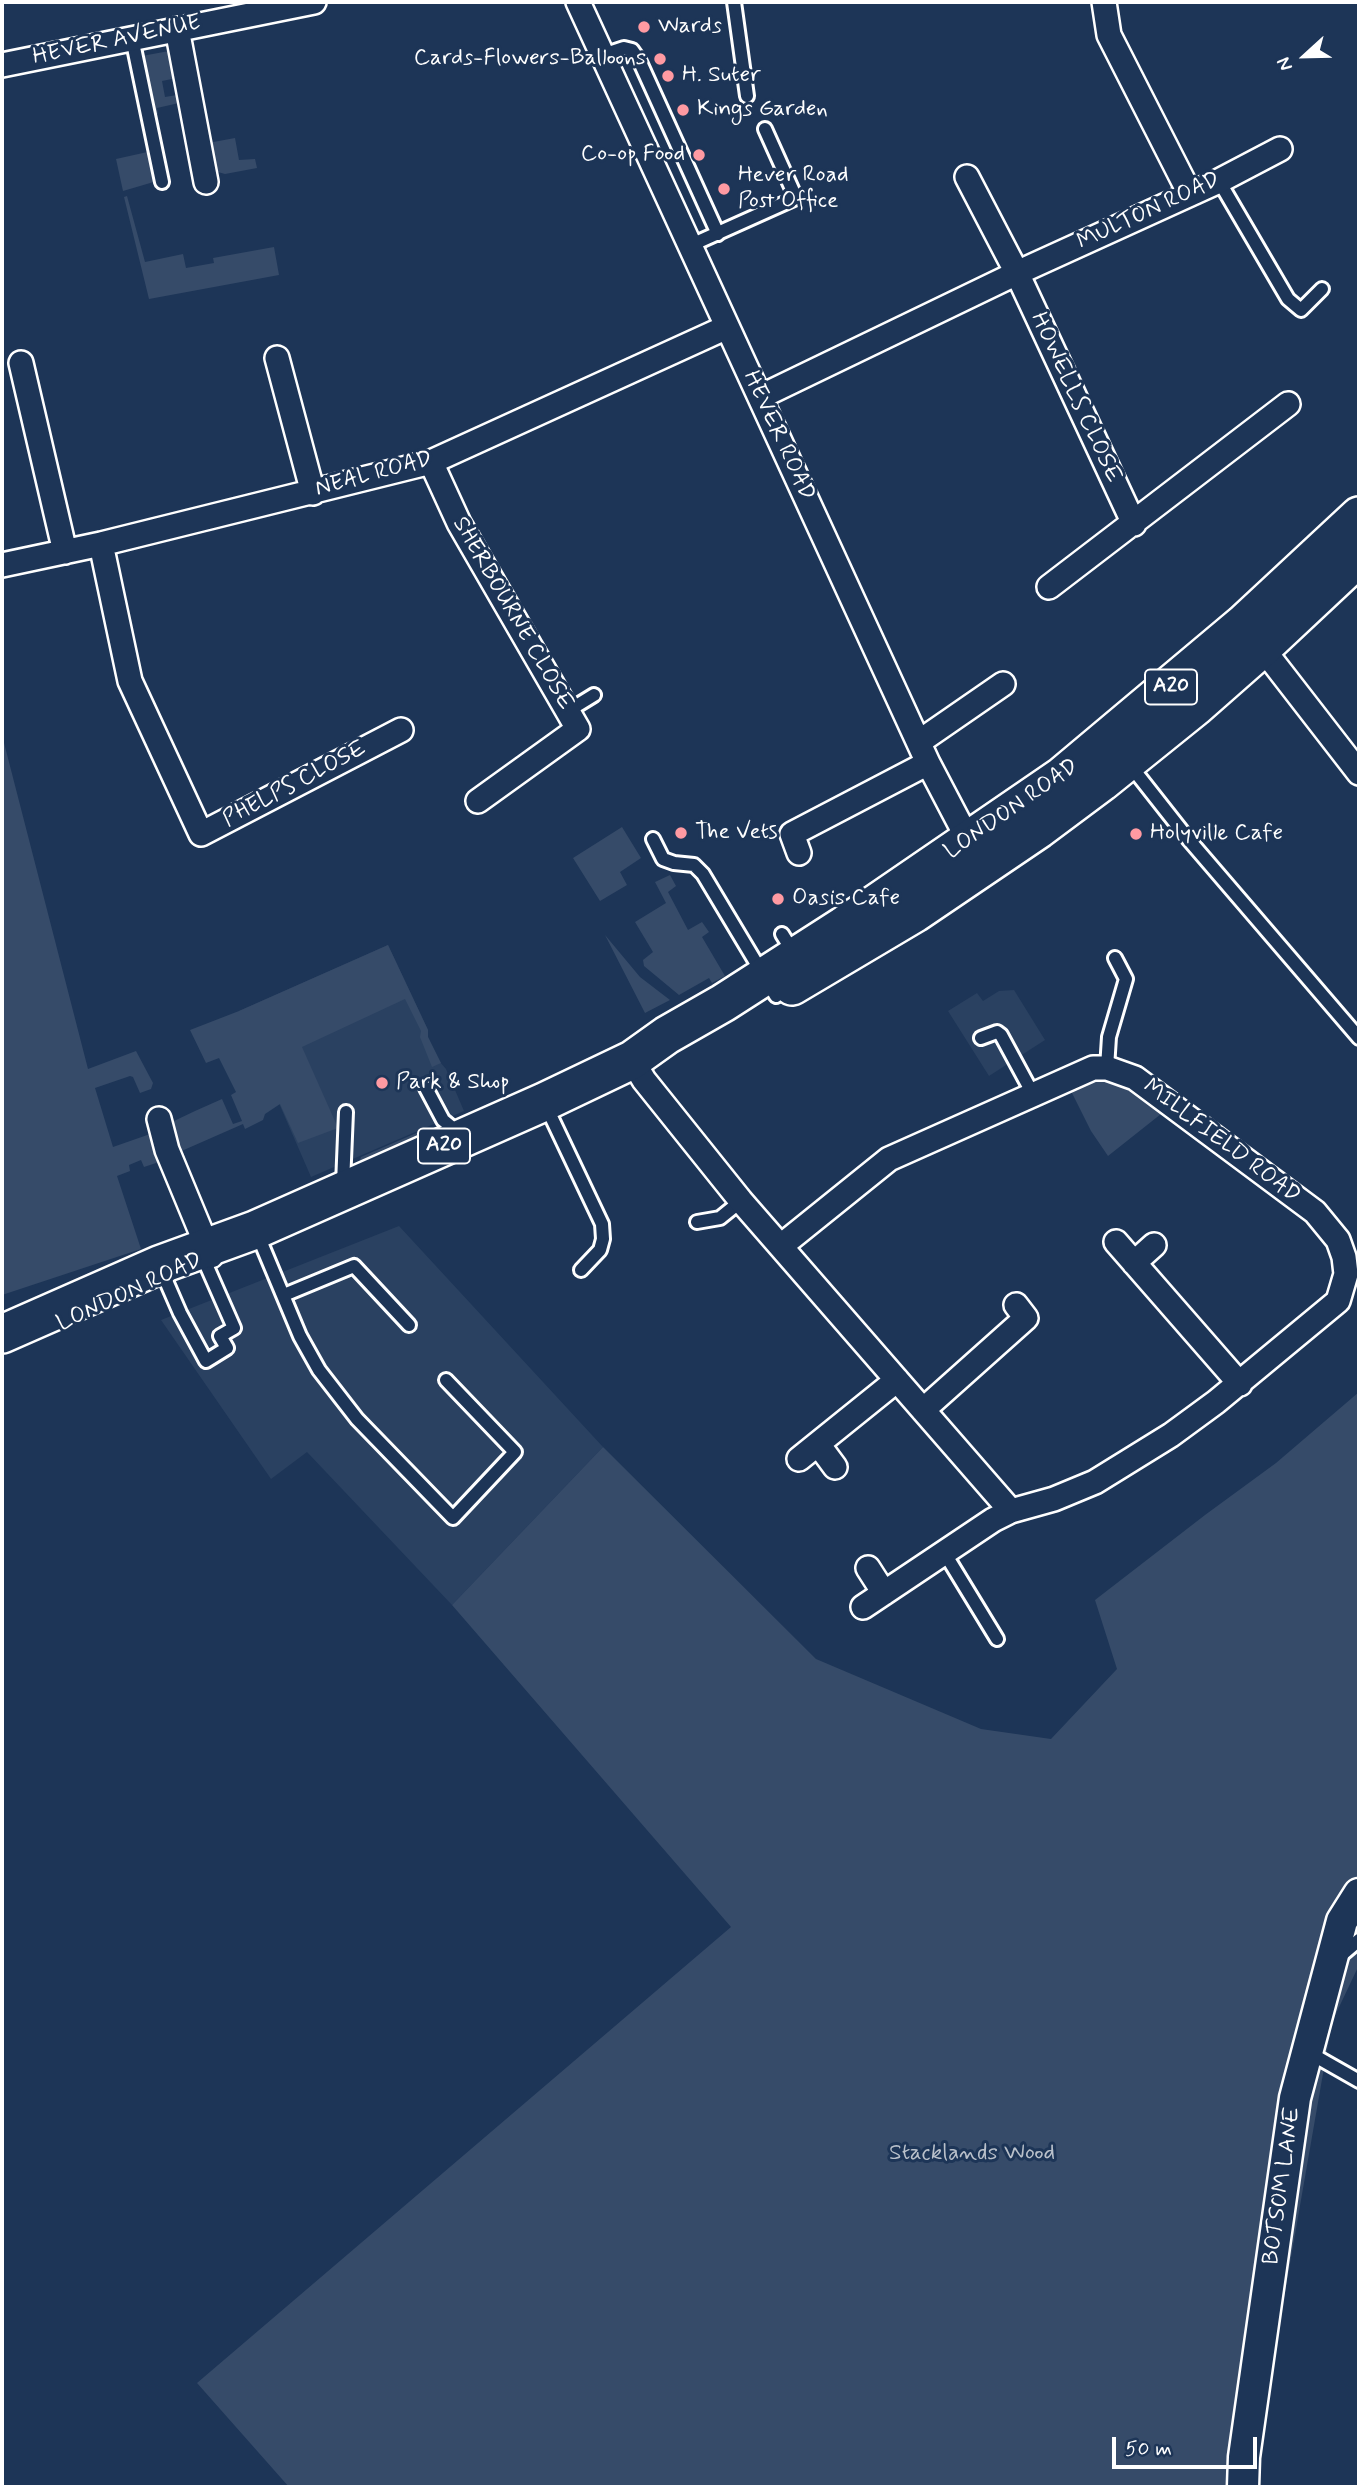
<!DOCTYPE html>
<html>
<head>
<meta charset="utf-8">
<style>
  body { margin:0 }
  #map { position:relative; width:1361px; height:2489px; overflow:hidden; background:#1d3557; font-family:Mynerve,sans-serif }
  canvas { display:block }
  .frame { position:absolute; inset:0; border:4px solid #fff; pointer-events:none }
  .north { position:absolute; left:1270px; top:21px; width:70px; height:70px; -webkit-text-stroke:5px #1d3557; paint-order:stroke; rotate:248deg; font-size:19px; font-weight:700; line-height:28px; text-align:center; color:#fff }
  .north::after { content:''; display:block; margin:auto; width:24px; height:32px; background:#fff; clip-path:polygon(50% 0,100% 100%,50% 72%,0 100%) }
  .scale { position:absolute; left:1112px; top:2437px; width:145px; height:32px; box-sizing:border-box; border:4px solid #fff; border-top:0; padding-left:9px; font-size:21px; line-height:24px; white-space:nowrap; color:#fff; -webkit-text-stroke:5px #1d3557; paint-order:stroke }
</style>
</head>
<body>
<div id="map">
<canvas width="1361" height="2489"></canvas>
<div class="frame"></div>
<div class="north">N</div>
<div class="scale">50 m</div>
</div>
<script>
const ctx = document.querySelector('canvas').getContext('2d');
ctx.lineJoin = 'round';
function paint(path, color) { ctx.fillStyle = color; ctx.fill(path, 'evenodd'); }
const shape = rows => new Path2D(rows.map(r => 'M' + r).join(''));
function strokePath(path, color, width, dash) { ctx.strokeStyle = color; ctx.lineWidth = width; ctx.lineCap = dash ? 'butt' : 'round'; ctx.setLineDash(dash || []); ctx.stroke(path); }
function drawText(font, color, halo, rows, align = 'center') {
  ctx.font = font + ' Mynerve,sans-serif'; ctx.lineWidth = 6; ctx.setLineDash([]); ctx.textBaseline = 'middle'; ctx.strokeStyle = halo; ctx.fillStyle = color; for (const [text, x, y, turn = 0] of rows) {
    ctx.save(); ctx.translate(x, y); ctx.rotate((+turn || 0) * Math.PI / 180); ctx.textAlign = isNaN(turn) ? turn : align; if (halo) ctx.strokeText(text, 0, 0); ctx.fillText(text, 0, 0); ctx.restore();
  }
}
paint(shape([
  [388,945,428,1030,428,1037,440,1062,446,1069,464,1111,311,1177,239,1011],
  [1014,990,1045,1040,989,1076,948,1011,977,993,983,1001,999,991],
  [399,1226,603,1447,452,1605,307,1452,271,1479,161,1320]
]), '#2a4161');
paint(shape([
  [169,51,172,53,177,78,162,81,165,97,177,95,179,103,157,108,158,114,154,115,142,56],
  [235,138,239,160,255,159,257,168,225,174,218,172,214,170,208,143],
  [152,151,157,181,123,191,116,159],
  [127,196,145,262,183,254,186,268,214,263,213,258,274,247,279,275,149,299,124,197],
  [2,735,88,1069,136,1051,153,1083,151,1089,140,1093,133,1077,130,1076,95,1088,113,1147,153,1133,166,1168,162,1170,159,1162,144,1167,141,1160,129,1165,130,1171,117,1176,141,1249,2,1295],
  [622,827,641,858,620,872,627,885,600,901,573,858],
  [670,875,676,886,668,892,688,930,702,922,709,932,702,937,725,976,712,983,709,978,679,995,644,966,643,960,653,952,635,922,666,903,655,882],
  [605,935,640,977,670,1000,645,1013],
  [388,945,428,1030,428,1037,441,1063,432,1067,420,1037,421,1031,405,999,302,1047,338,1128,298,1143,280,1104,265,1114,263,1120,245,1129,243,1124,177,1153,172,1125,174,1121,195,1111,222,1099,233,1124,242,1121,231,1095,236,1092,219,1058,206,1063,190,1030,239,1011],
  [1096,1082,1111,1082,1122,1086,1161,1114,1108,1156,1091,1131,1072,1093,1075,1088],
  [428,1128,436,1130,359,1163,361,1157],
  [1359,1392,1359,1965,1332,2022,1251,2487,289,2487,197,2383,731,1927,452,1605,603,1447,816,1659,981,1729,1051,1739,1117,1669,1095,1600,1205,1515,1276,1463]
]), '#364b69');
const service = shape([
  [734,2,747,96],
  [132,38,162,182],
  [603,55,624,48,632,50,639,60,718,234],
  [1219,181,1288,299,1301,310,1322,289],
  [689,246,796,198,765,129],
  [568,711,594,695],
  [1130,765,1189,840,1359,1038],
  [653,839,663,859,674,863,694,865,703,874,776,996],
  [782,934,795,955],
  [981,1038,997,1032,1001,1035,1034,1096],
  [1107,1068,1109,1037,1126,979,1115,958],
  [426,1088,443,1120,461,1135],
  [546,1106,602,1224,603,1239,600,1250,581,1270],
  [343,1184,346,1112],
  [697,1222,720,1218,741,1201],
  [257,1233,300,1336,319,1370,357,1419,453,1518,515,1452,446,1380],
  [160,1267,180,1313,206,1361,227,1348,220,1336,234,1328,201,1253],
  [284,1295,354,1266,409,1325],
  [944,1552,997,1639],
  [1338,1958,1359,1940],
  [1308,2052,1359,2081]
]);
const minor = shape([
  [578,2,928,763,973,849],
  [1104,2,1109,35,1190,194],
  [177,29,206,182],
  [2,65,314,2],
  [967,177,1017,273,1134,524],
  [277,358,313,493],
  [21,363,65,552],
  [760,397,1017,273,1219,181,1280,149],
  [431,462,459,523,578,729,478,801],
  [101,544,130,681,201,834,401,730],
  [2,565,101,544,431,462,727,327],
  [1049,587,1288,404],
  [1256,640,1359,773],
  [919,742,1003,684],
  [799,853,792,834,928,763],
  [632,1060,644,1080,741,1201,1011,1511],
  [159,1119,167,1150,211,1256],
  [1116,1242,1240,1384],
  [781,1246,889,1159,1093,1068,1107,1068,1135,1078,1315,1212,1338,1240,1344,1257,1346,1274,1338,1301,1216,1402,1171,1435,1095,1482,1054,1499,1011,1511,993,1520,863,1607],
  [1134,1263,1154,1245],
  [923,1410,1026,1318,1016,1305],
  [818,1444,835,1467],
  [799,1459,897,1380],
  [868,1568,884,1593]
]);
const tertiary = shape([
  [1243,2487,1244,2457,1295,2098,1342,1921,1359,1894]
]);
const primary = shape([
  [792,986,915,913,1039,829,1102,782,1195,707,1262,648,1359,557],
  [2,1334,159,1265,255,1230,544,1102,632,1060,667,1035,723,1003,843,926,1062,776,1243,624,1359,516]
]);
strokePath(service, '#fff', 18);
strokePath(minor, '#fff', 28);
strokePath(tertiary, '#fff', 35);
strokePath(primary, '#fff', 42);
strokePath(service, '#1d3557', 12);
strokePath(minor, '#1d3557', 23);
strokePath(tertiary, '#1d3557', 30);
strokePath(primary, '#1d3557', 37);
for (const [x, y, r, color] of [
  [644,27,7,"#ff9aa2"],
  [660,59,7,"#ff9aa2"],
  [668,76,7,"#ff9aa2"],
  [683,110,7,"#ff9aa2"],
  [699,155,7,"#ff9aa2"],
  [724,189,7,"#ff9aa2"],
  [681,833,7,"#ff9aa2"],
  [1136,834,7,"#ff9aa2"],
  [778,899,7,"#ff9aa2"],
  [382,1083,7,"#ff9aa2"]
]) { const dot = new Path2D(); dot.arc(x, y, r, 0, 2 * Math.PI); ctx.fillStyle = color; ctx.fill(dot); strokePath(dot, '#1d3557', 2.5); }
for (const [x, y, w] of [
  [1171,687,52],
  [444,1146,52]
]) { const box = new Path2D(); box.roundRect(x - w / 2, y - 17.5, w, 35, 5); ctx.fillStyle = '#1d3557'; ctx.fill(box); strokePath(box, '#fff', 2); }
drawText('bold 21px', '#fff', null, [
  ["A20",1171,687],
  ["A20",444,1146]
]);
drawText('23px', '#fff', '#1d3557', [
  ["Wards",658,27],
  ["Cards-Flowers-Balloons",646,59,"right"],
  ["H. Suter",682,76],
  ["Kings Garden",697,110],
  ["Co-op Food",685,155,"right"],
  ["Hever Road",738,176],
  ["Post Office",738,202],
  ["The Vets",695,833],
  ["Holyville Cafe",1150,834],
  ["Oasis Cafe",792,899],
  ["Park & Shop",396,1083]
], 'left');
drawText('23px', '#fff', '#1d3557', [
  ["HEVER AVENUE",117,41,-12],
  ["MULTON ROAD",1149,212,-25],
  ["HOWELLS CLOSE",1075,398,65],
  ["HEVER ROAD",778,436,65],
  ["NEAL ROAD",374,475,-15],
  ["SHERBOURNE CLOSE",512,614,60],
  ["PHELPS CLOSE",295,785,-28],
  ["LONDON ROAD",1012,810,-35],
  ["MILLFIELD ROAD",1221,1142,37],
  ["LONDON ROAD",130,1293,-25],
  ["BOTSOM LANE",1283,2186,-82]
]);
drawText('23px', '#b9c0ca', '#1d3557', [
  ["Stacklands Wood",972,2154]
]);
</script>
</body>
</html>
